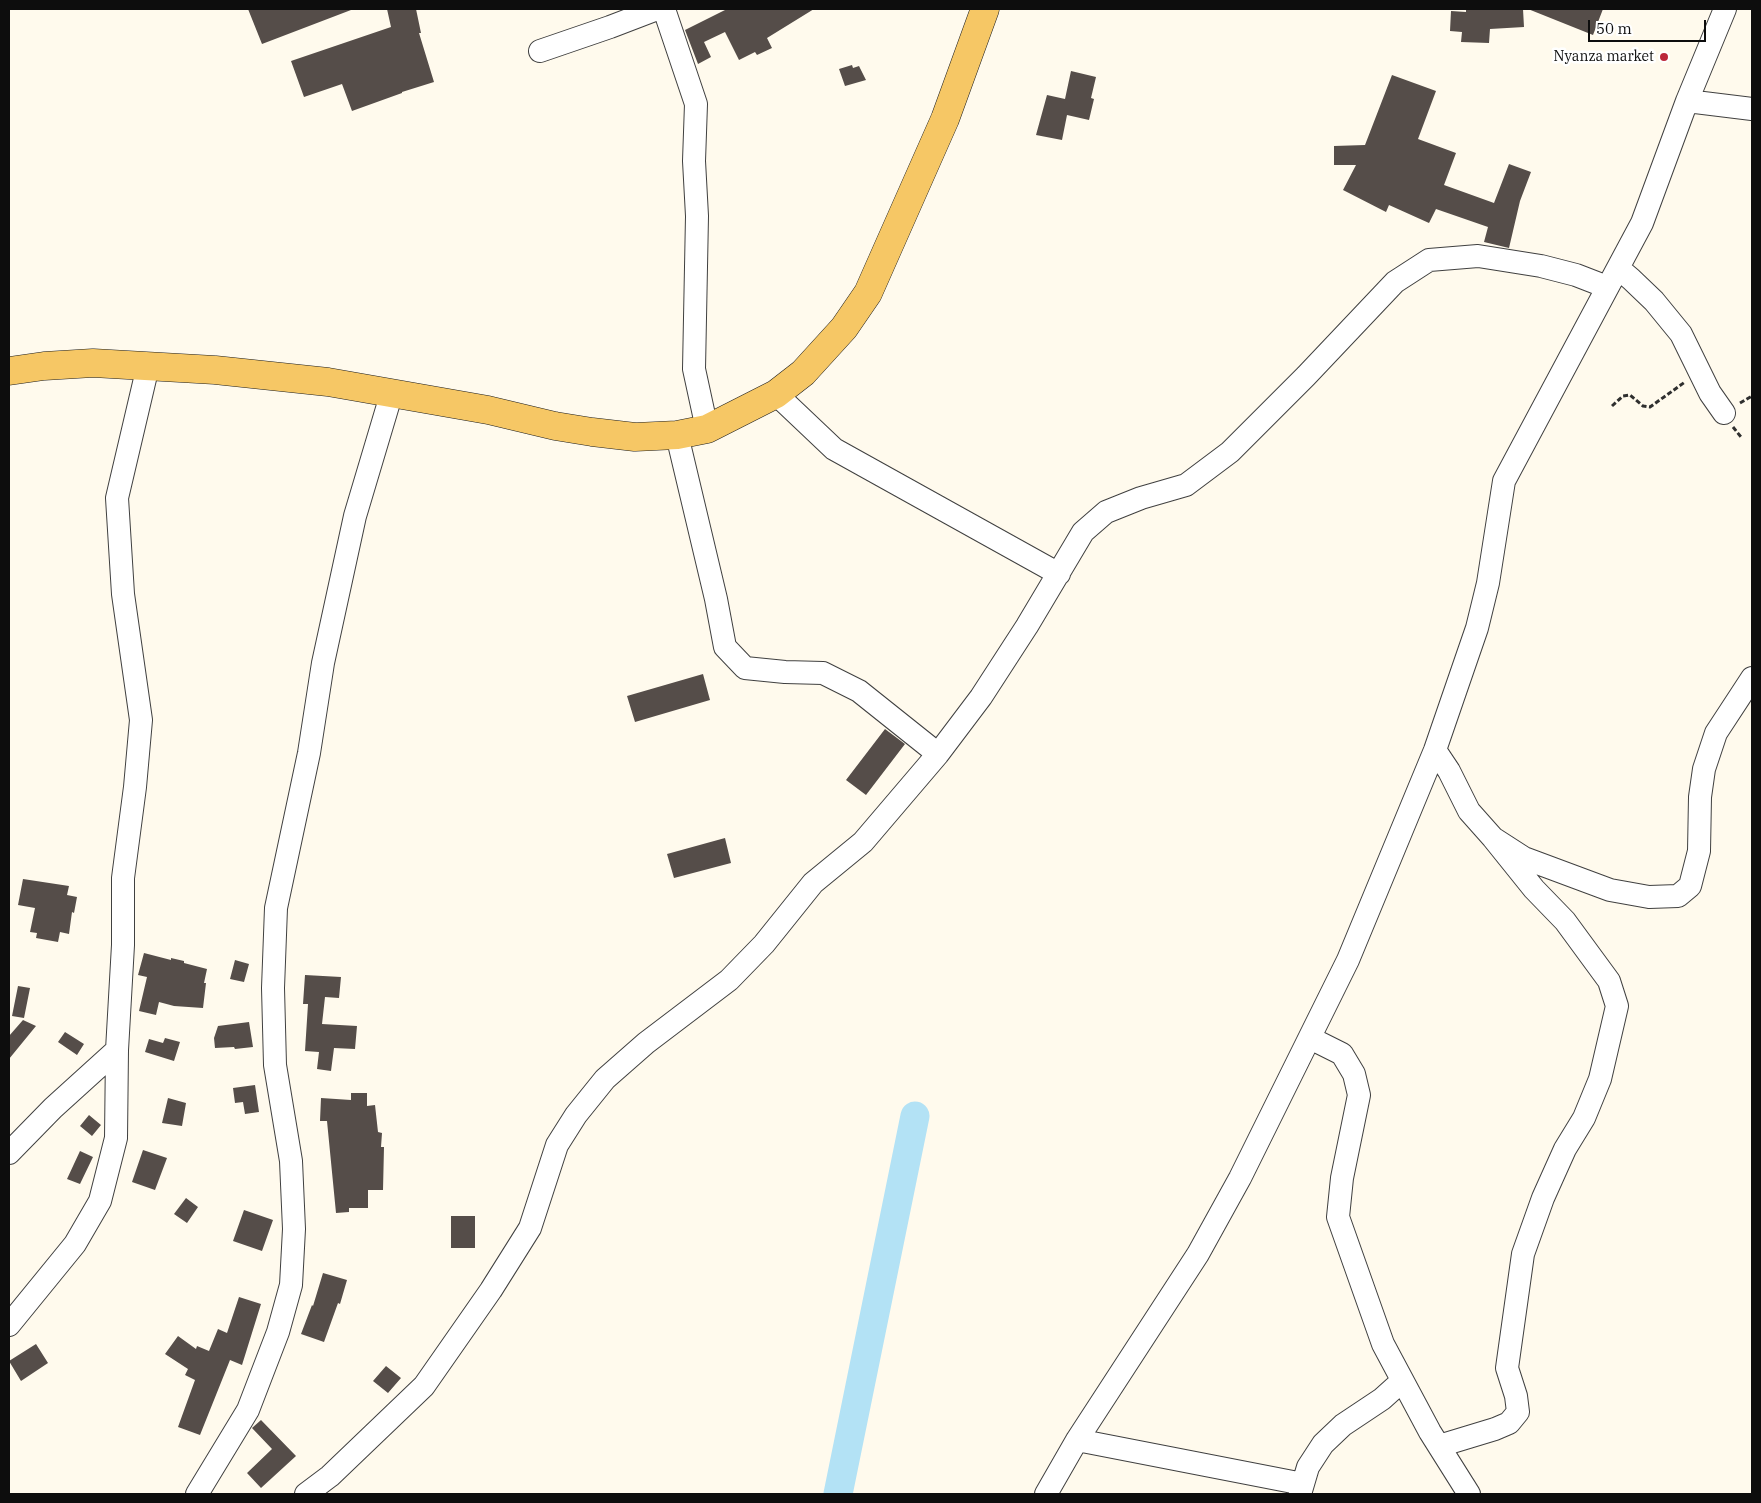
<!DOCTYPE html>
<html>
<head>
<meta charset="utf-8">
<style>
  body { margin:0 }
  #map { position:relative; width:1761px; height:1503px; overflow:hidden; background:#fffaed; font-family:"IBM Plex Serif",serif }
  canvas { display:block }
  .frame { position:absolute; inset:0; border:10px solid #0d0d0d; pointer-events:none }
  .scale { position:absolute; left:1588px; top:20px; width:118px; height:22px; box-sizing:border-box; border:2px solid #0d0d0d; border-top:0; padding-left:6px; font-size:15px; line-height:18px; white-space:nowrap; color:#0d0d0d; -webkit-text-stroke:4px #fff; paint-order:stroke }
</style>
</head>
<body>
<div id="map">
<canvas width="1761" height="1503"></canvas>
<div class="frame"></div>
<div class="scale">50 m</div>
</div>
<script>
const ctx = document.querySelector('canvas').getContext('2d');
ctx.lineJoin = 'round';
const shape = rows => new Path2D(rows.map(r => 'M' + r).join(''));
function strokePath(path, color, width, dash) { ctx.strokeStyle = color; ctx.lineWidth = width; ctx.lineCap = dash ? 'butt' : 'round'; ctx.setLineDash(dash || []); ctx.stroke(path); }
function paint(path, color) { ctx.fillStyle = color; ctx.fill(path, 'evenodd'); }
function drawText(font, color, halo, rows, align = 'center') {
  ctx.font = font + ' "IBM Plex Serif",serif'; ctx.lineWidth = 5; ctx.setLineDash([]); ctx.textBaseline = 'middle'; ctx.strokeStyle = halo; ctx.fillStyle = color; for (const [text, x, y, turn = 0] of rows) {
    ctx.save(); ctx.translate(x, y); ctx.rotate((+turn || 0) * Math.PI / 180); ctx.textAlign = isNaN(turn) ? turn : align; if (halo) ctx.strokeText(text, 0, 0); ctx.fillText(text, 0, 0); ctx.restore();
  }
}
strokePath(shape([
  [838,1494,915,1116]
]), '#b3e2f5', 29);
paint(shape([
  [248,9,351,9,351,10,262,44],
  [387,9,416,9,421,33,419,33,434,82,402,92,402,93,352,111,342,84,304,97,291,61,391,27],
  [727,9,814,9,767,38,772,48,757,55,755,52,739,60,725,32,704,42,711,57,698,64,685,30],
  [1466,9,1523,9,1524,27,1490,29,1489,43,1461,42,1462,32,1450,31,1451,11,1466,12],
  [1528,9,1603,9,1593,35],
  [852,65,853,68,859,66,866,80,845,86,839,69],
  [1071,71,1096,77,1091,98,1094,99,1089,120,1067,115,1062,140,1036,135,1047,95,1065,99],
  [1392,75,1436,91,1418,139,1456,153,1444,185,1494,203,1509,164,1531,172,1520,201,1509,248,1484,242,1488,227,1436,209,1429,223,1389,205,1386,212,1343,190,1356,165,1334,165,1334,146,1365,145],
  [703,674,710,700,635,722,627,696],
  [885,729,905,744,866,795,846,780],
  [725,838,731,863,674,878,667,854],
  [23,879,69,886,67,895,77,897,74,913,72,912,69,934,60,932,58,942,36,938,37,933,30,932,35,908,18,905],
  [144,953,171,960,171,958,184,961,184,963,207,969,204,983,206,983,203,1008,174,1006,159,1002,156,1015,139,1011,147,977,138,975],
  [235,960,249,964,244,982,230,979],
  [305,975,341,977,339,998,325,997,322,1024,357,1026,355,1049,334,1048,331,1071,317,1069,319,1052,305,1051,308,1004,303,1004],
  [18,986,30,988,24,1018,12,1016],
  [23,1020,36,1026,9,1059,9,1036],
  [249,1022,253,1047,235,1049,234,1047,215,1048,214,1038,218,1026],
  [65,1032,84,1044,77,1055,58,1042],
  [165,1038,180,1042,174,1061,145,1052,149,1039,163,1043],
  [255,1085,259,1112,245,1114,243,1102,235,1103,233,1088],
  [351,1093,367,1093,367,1106,375,1105,378,1132,382,1133,381,1147,384,1147,383,1190,368,1190,368,1208,349,1208,349,1212,336,1213,327,1121,320,1121,321,1098,351,1100],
  [168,1098,186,1103,182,1126,162,1123],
  [89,1115,101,1125,92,1136,80,1126],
  [143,1150,167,1158,155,1190,132,1182],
  [80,1151,93,1157,80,1184,67,1179],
  [186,1198,198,1207,187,1223,174,1214],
  [244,1210,273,1220,262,1251,233,1241],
  [451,1216,475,1216,475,1248,451,1248],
  [323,1273,347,1280,340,1304,338,1303,324,1342,301,1334,312,1305,313,1306],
  [239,1297,261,1304,242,1365,230,1360,200,1435,178,1427,195,1380,185,1375,188,1369,165,1354,178,1336,196,1349,197,1346,209,1351,218,1329,227,1333],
  [36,1344,48,1363,21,1381,9,1361],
  [386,1366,401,1378,388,1393,373,1381],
  [261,1420,296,1456,261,1488,247,1473,272,1449,252,1428]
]), '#554d49');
const minor = shape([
  [664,9,696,104,694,161,697,216,694,369,707,429],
  [540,51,610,27,657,9],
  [1687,101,1752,109],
  [1618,268,1631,279,1654,301,1681,334,1710,393,1724,413],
  [776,394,834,449,1059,574],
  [677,435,716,599,725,647,745,668,785,672,823,673,859,691,938,754],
  [1435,750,1449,771,1469,811,1493,838,1524,858,1610,890,1649,897,1678,896,1690,886,1699,851,1700,797,1704,769,1716,733,1752,678],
  [1310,1038,1342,1054,1354,1074,1359,1095,1342,1178,1338,1217,1383,1344,1430,1432,1469,1494],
  [9,1153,53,1108,117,1050],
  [9,1325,75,1244,100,1201,116,1138,117,1050,123,945,123,878,135,787,141,720,123,594,117,498,148,366],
  [1077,1440,1303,1484],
  [1439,1446,1495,1429,1509,1423,1518,1412,1516,1396,1507,1368,1523,1254,1543,1198,1565,1149,1584,1118,1600,1079,1617,1006,1609,981,1565,921,1534,889,1493,838],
  [197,1494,248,1410,278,1332,291,1285,294,1229,291,1161,275,1065,273,988,276,908,309,753,323,663,355,516,392,392],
  [306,1494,330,1476,424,1386,491,1290,530,1228,557,1145,576,1115,605,1079,646,1043,729,980,764,944,813,883,863,842,938,754,981,697,1027,626,1083,532,1106,512,1141,498,1186,485,1230,452,1306,376,1395,282,1429,260,1478,256,1541,266,1576,275,1607,287],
  [1046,1494,1077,1440,1198,1254,1240,1178,1348,960,1435,750,1477,628,1488,583,1504,481,1642,223,1687,101,1725,9],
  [1300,1494,1308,1467,1323,1444,1343,1425,1382,1399,1402,1381]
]);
const major = shape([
  [9,371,44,366,93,363,215,370,328,382,488,410,555,426,592,432,635,437,677,435,707,429,776,394,803,373,844,328,868,293,945,119,985,9]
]);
strokePath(minor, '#404040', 24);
strokePath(major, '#1e1e1e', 29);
strokePath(shape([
  [1740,403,1752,396],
  [1612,406,1623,396,1630,395,1643,406,1650,407,1685,382],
  [1733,427,1741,437]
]), '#2f2f2f', 3, [5, 2.5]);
strokePath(minor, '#fff', 22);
strokePath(major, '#f6c765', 28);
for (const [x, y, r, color] of [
  [1664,57,5,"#bb273a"]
]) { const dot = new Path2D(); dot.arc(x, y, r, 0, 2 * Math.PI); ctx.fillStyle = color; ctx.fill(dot); strokePath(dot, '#fff', 2); }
drawText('14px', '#0d0d0d', '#fff', [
  ["Nyanza market",1654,57]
], 'right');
</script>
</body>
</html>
